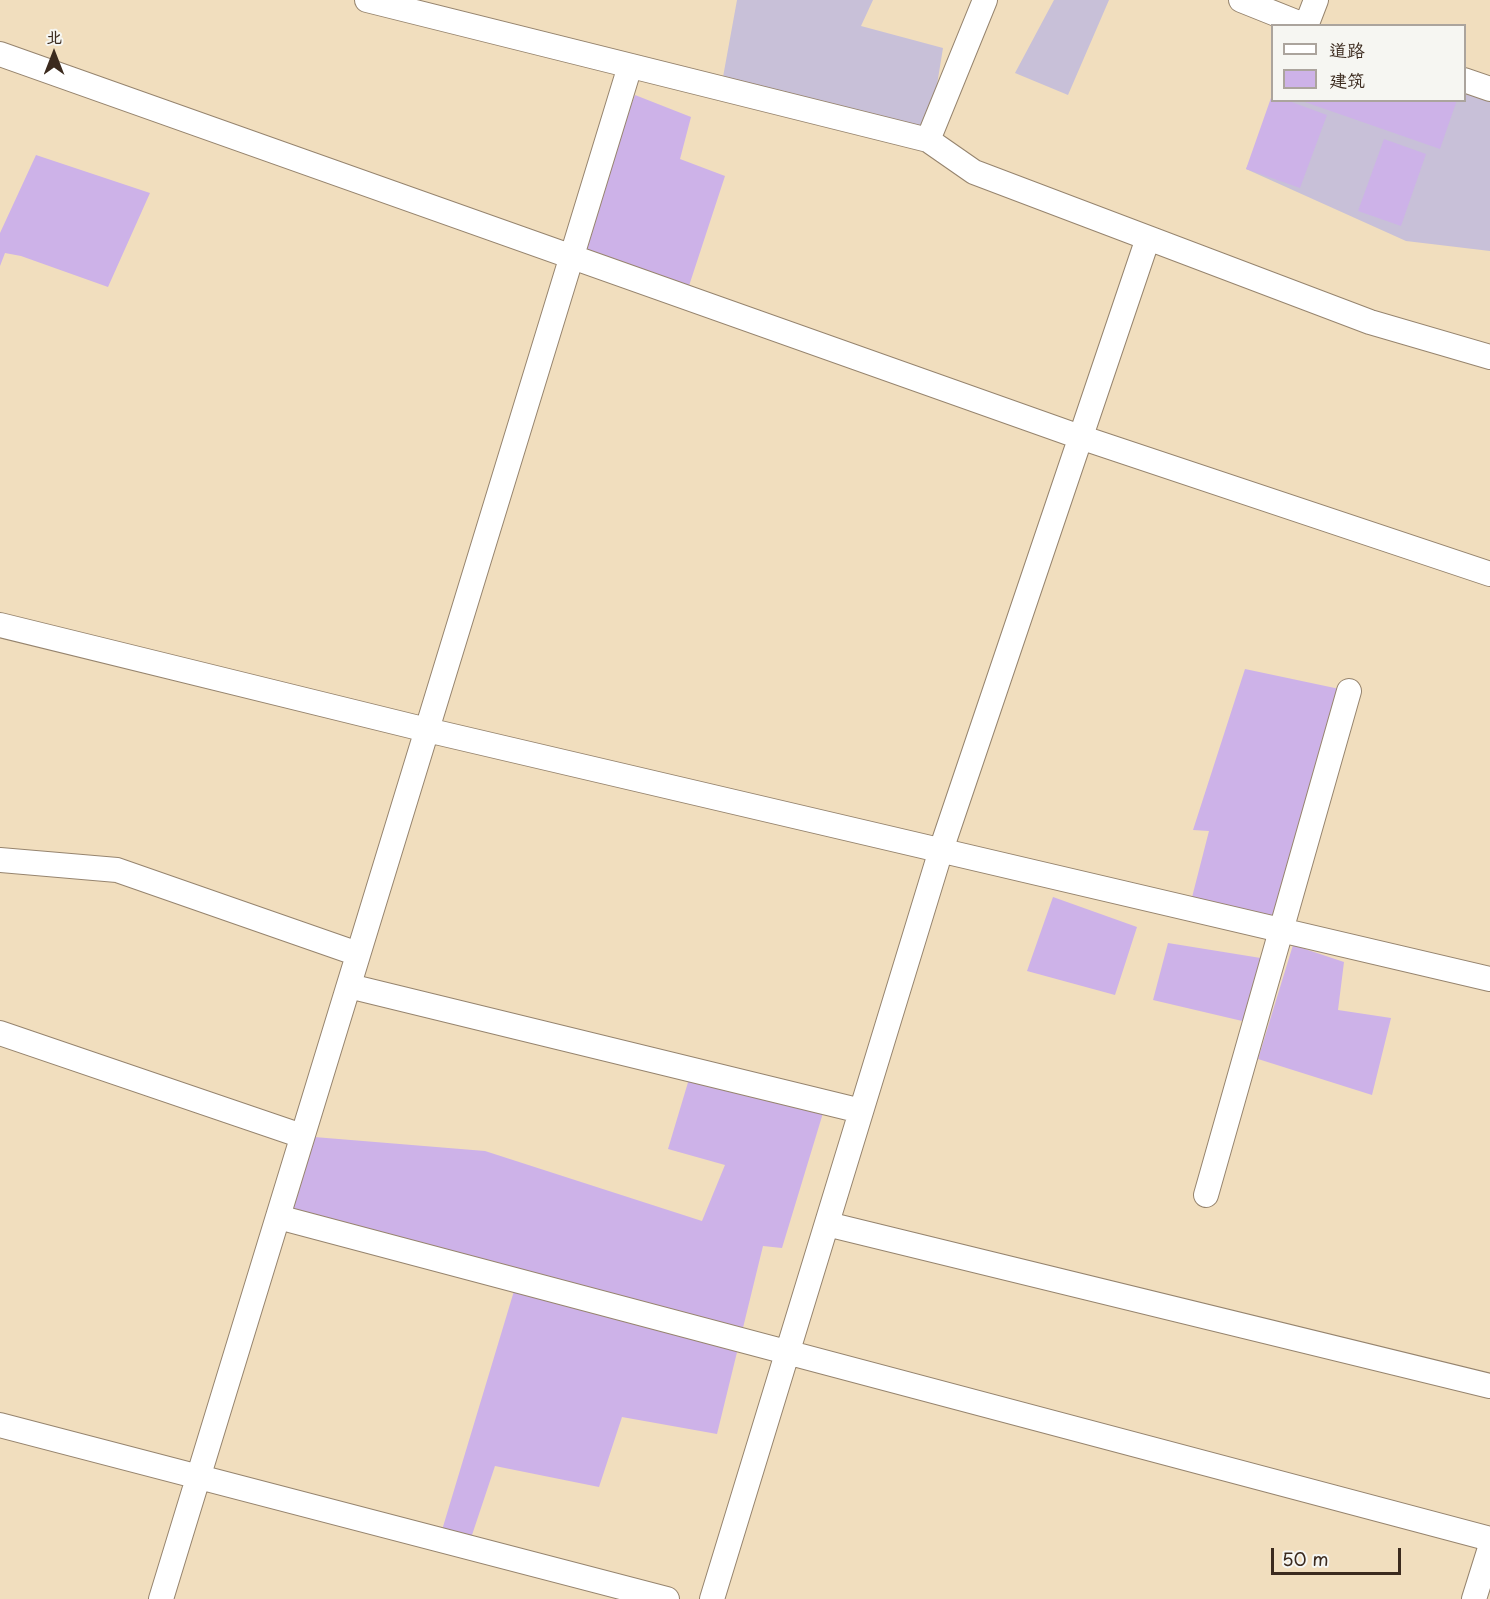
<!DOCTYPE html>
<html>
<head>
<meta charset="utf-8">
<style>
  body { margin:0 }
  #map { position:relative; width:1490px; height:1599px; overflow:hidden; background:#f1debe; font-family:"Playpen Sans","LXGW WenKai TC",sans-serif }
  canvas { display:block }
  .legend { position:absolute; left:1271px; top:24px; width:195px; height:78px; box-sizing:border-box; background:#f6f6f2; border:2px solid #aba49d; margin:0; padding:8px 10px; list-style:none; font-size:18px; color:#3b2a1e }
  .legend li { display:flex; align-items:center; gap:12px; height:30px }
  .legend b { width:30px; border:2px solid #aba49d }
  .north { position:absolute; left:24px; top:24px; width:60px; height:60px; -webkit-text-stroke:4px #f6f6f2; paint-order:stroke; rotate:0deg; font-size:16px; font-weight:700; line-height:24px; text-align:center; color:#3b2a1e }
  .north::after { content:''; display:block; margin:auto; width:21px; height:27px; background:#3b2a1e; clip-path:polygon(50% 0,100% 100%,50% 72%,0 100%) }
  .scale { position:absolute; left:1271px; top:1548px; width:130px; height:27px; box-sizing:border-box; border:3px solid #3b2a1e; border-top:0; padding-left:8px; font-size:18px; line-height:21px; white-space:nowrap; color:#3b2a1e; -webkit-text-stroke:4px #f6f6f2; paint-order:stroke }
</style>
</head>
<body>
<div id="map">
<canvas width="1490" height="1599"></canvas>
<ul class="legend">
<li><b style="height:8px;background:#fff"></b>道路</li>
<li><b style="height:16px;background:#cdb2e8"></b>建筑</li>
</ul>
<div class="north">北</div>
<div class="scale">50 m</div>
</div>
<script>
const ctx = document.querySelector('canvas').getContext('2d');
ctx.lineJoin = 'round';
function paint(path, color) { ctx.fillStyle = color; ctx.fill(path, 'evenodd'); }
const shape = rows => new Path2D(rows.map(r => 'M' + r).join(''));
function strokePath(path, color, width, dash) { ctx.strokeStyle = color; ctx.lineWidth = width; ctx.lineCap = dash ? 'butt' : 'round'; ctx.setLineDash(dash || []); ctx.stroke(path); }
paint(shape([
  [737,0,873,0,861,26,943,48,928,140,721,88],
  [1054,0,1109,0,1068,95,1015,73],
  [1465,86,1490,94,1490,251,1406,241,1246,169,1278,101,1464,100]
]), '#c8c0d8');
paint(shape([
  [635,95,691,117,680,159,725,176,686,295,571,257],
  [1272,95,1272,100,1286,100,1327,115,1300,188,1246,169],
  [1299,100,1457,100,1440,149],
  [1384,139,1426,154,1401,226,1358,211],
  [36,155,150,193,108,287,21,256,5,253,0,266,0,233],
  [1245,669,1349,691,1281,930,1189,909,1209,831,1193,830],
  [1053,897,1137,927,1115,995,1027,971],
  [1168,943,1273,960,1255,1024,1153,1000],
  [1293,945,1344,962,1338,1010,1391,1018,1372,1095,1258,1059],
  [692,1069,823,1113,782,1248,763,1246,717,1434,622,1417,599,1487,495,1466,468,1547,439,1540,517,1281,278,1217,302,1136,485,1151,702,1221,725,1165,668,1149]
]), '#cdb2e8');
const minor = shape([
  [367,0,928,140,974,172,1370,322,1490,357],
  [1241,0,1306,26,1316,0],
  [0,54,1080,437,1490,574],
  [1464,80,1490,89],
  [928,140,985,0],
  [0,625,427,730,1490,979],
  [0,860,117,870,358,954],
  [349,986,861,1111],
  [0,1033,302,1136],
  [1206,1195,1349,691],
  [278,1217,1490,1539],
  [827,1224,1490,1386],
  [0,1425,667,1599],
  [161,1599,630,66],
  [712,1599,941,850,1148,238],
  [1474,1599,1490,1548]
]);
strokePath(minor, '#96846e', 26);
strokePath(minor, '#fff', 24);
</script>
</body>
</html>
